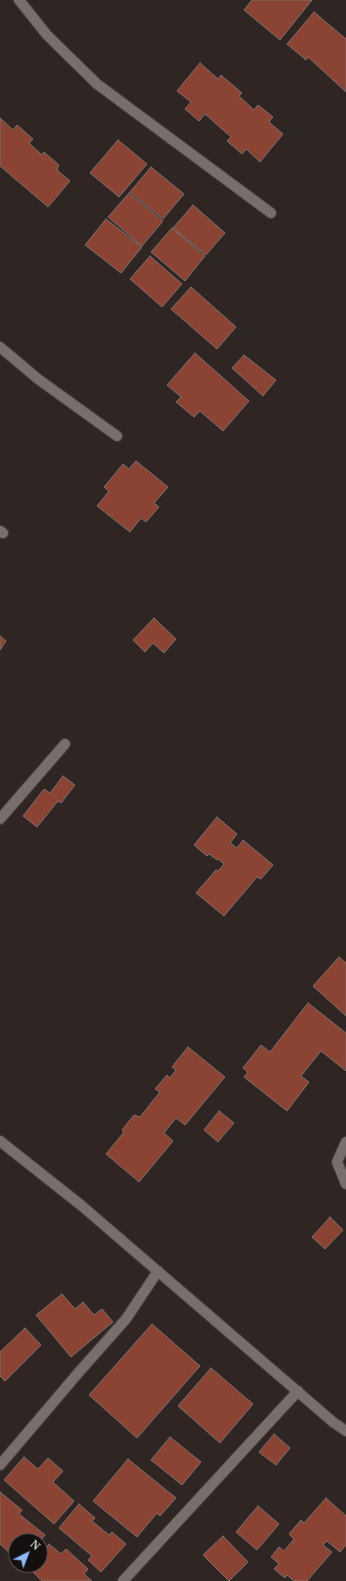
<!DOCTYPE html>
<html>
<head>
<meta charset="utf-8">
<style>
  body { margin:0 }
  #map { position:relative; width:346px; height:1581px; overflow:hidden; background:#2f2624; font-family:"Noto Serif",serif }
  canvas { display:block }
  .north { position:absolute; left:8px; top:1533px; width:40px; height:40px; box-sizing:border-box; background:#14100f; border:1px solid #625d5c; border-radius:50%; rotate:42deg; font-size:11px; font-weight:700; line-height:16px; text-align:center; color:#d7d1cf }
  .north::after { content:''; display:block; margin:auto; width:14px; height:18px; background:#8eb9fc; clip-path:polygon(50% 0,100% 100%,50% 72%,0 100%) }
</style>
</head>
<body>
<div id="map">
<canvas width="346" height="1581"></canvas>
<div class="north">N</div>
</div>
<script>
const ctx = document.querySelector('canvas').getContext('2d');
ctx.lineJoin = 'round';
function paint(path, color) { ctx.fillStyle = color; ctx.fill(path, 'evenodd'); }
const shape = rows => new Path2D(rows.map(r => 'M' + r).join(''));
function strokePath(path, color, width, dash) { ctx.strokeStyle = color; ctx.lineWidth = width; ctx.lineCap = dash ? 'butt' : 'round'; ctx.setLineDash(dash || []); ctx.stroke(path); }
const building = shape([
  [252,0,312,0,280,40,244,10,252,0],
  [314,12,346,39,346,92,308,57,306,60,287,44,314,12],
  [200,63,218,79,221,75,242,93,239,96,254,110,258,105,273,117,269,122,283,134,260,162,246,149,242,154,227,141,231,137,205,114,199,121,185,109,191,102,177,91,200,63],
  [0,118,13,130,17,125,33,139,29,143,42,155,44,152,59,165,57,170,70,181,48,207,0,166,0,118],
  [118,140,147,164,119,197,90,173,118,140],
  [151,167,184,194,163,219,130,192,151,167],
  [129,193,163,221,142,246,108,217,129,193],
  [193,205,225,233,206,255,173,228,193,205],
  [106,219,142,247,121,273,85,245,106,219],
  [172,228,205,256,185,281,151,252,172,228],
  [150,256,182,284,162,307,130,279,150,256],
  [191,287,236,327,217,349,171,309,191,287],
  [195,353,249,401,223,431,200,411,194,417,176,402,181,397,167,385,195,353],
  [244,355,276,380,263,396,232,368,244,355],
  [136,461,168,487,154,503,159,507,146,522,141,518,130,532,97,506,109,491,104,487,123,464,129,469,136,461],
  [154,618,176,639,164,653,153,643,145,652,133,640,154,618],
  [0,636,6,641,0,650,0,636],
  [63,776,75,785,61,803,58,801,37,827,23,816,44,789,50,793,63,776],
  [217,817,237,834,230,843,237,848,243,840,273,865,261,879,257,877,224,916,196,893,216,870,218,871,224,864,218,859,217,860,209,854,207,856,194,845,217,817],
  [339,957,346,963,346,1016,313,986,339,957],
  [308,1003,346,1033,346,1071,321,1051,301,1076,309,1082,287,1111,244,1077,248,1072,243,1068,261,1045,270,1052,308,1003],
  [188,1047,225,1077,185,1125,176,1118,164,1133,173,1141,139,1182,106,1154,124,1132,122,1130,134,1115,140,1117,160,1092,155,1089,167,1075,170,1078,176,1070,172,1067,188,1047],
  [219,1111,234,1123,218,1142,204,1130,219,1111],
  [330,1217,343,1230,325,1249,312,1237,330,1217],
  [62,1294,75,1309,83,1302,94,1315,102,1309,113,1322,71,1357,36,1315,62,1294],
  [152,1324,200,1366,137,1438,89,1395,152,1324],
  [25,1328,41,1345,5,1381,0,1376,0,1352,25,1328],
  [211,1368,253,1404,220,1443,178,1406,211,1368],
  [274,1434,290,1448,276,1465,259,1452,274,1434],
  [170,1437,201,1462,182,1485,151,1460,170,1437],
  [24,1457,38,1469,48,1458,63,1471,53,1482,74,1501,54,1524,4,1480,24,1457],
  [128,1459,176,1498,160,1516,157,1513,137,1537,93,1501,128,1459],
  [0,1492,22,1510,19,1514,45,1535,40,1541,16,1541,16,1561,12,1557,13,1556,0,1544,0,1492],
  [326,1498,346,1516,346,1545,340,1552,327,1541,323,1545,332,1552,307,1581,294,1581,287,1575,285,1578,274,1569,279,1564,271,1557,279,1547,284,1551,294,1539,289,1534,301,1520,304,1523,326,1498],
  [79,1504,95,1518,92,1521,109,1535,112,1532,126,1544,101,1572,88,1560,92,1556,59,1528,79,1504],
  [258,1506,279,1524,257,1550,236,1532,258,1506],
  [223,1536,248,1562,229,1581,203,1555,223,1536],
  [49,1544,61,1554,66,1549,88,1569,84,1574,92,1581,42,1581,29,1568,31,1565,40,1565,40,1555,49,1544]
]);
paint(building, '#8b4333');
strokePath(building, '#7a706d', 1);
const service = shape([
  [0,819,65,744]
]);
const minor = shape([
  [19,0,47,35,97,84,271,213],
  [0,347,38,379,117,436],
  [0,531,3,533],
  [0,1141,82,1206,333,1422,346,1431],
  [346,1142,337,1162,346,1184],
  [0,1465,79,1372,126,1319,158,1271],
  [123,1581,298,1391]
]);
strokePath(service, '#49413f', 12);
strokePath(minor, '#49413f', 12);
strokePath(service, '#786e6b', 10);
strokePath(minor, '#786e6b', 10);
</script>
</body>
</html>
